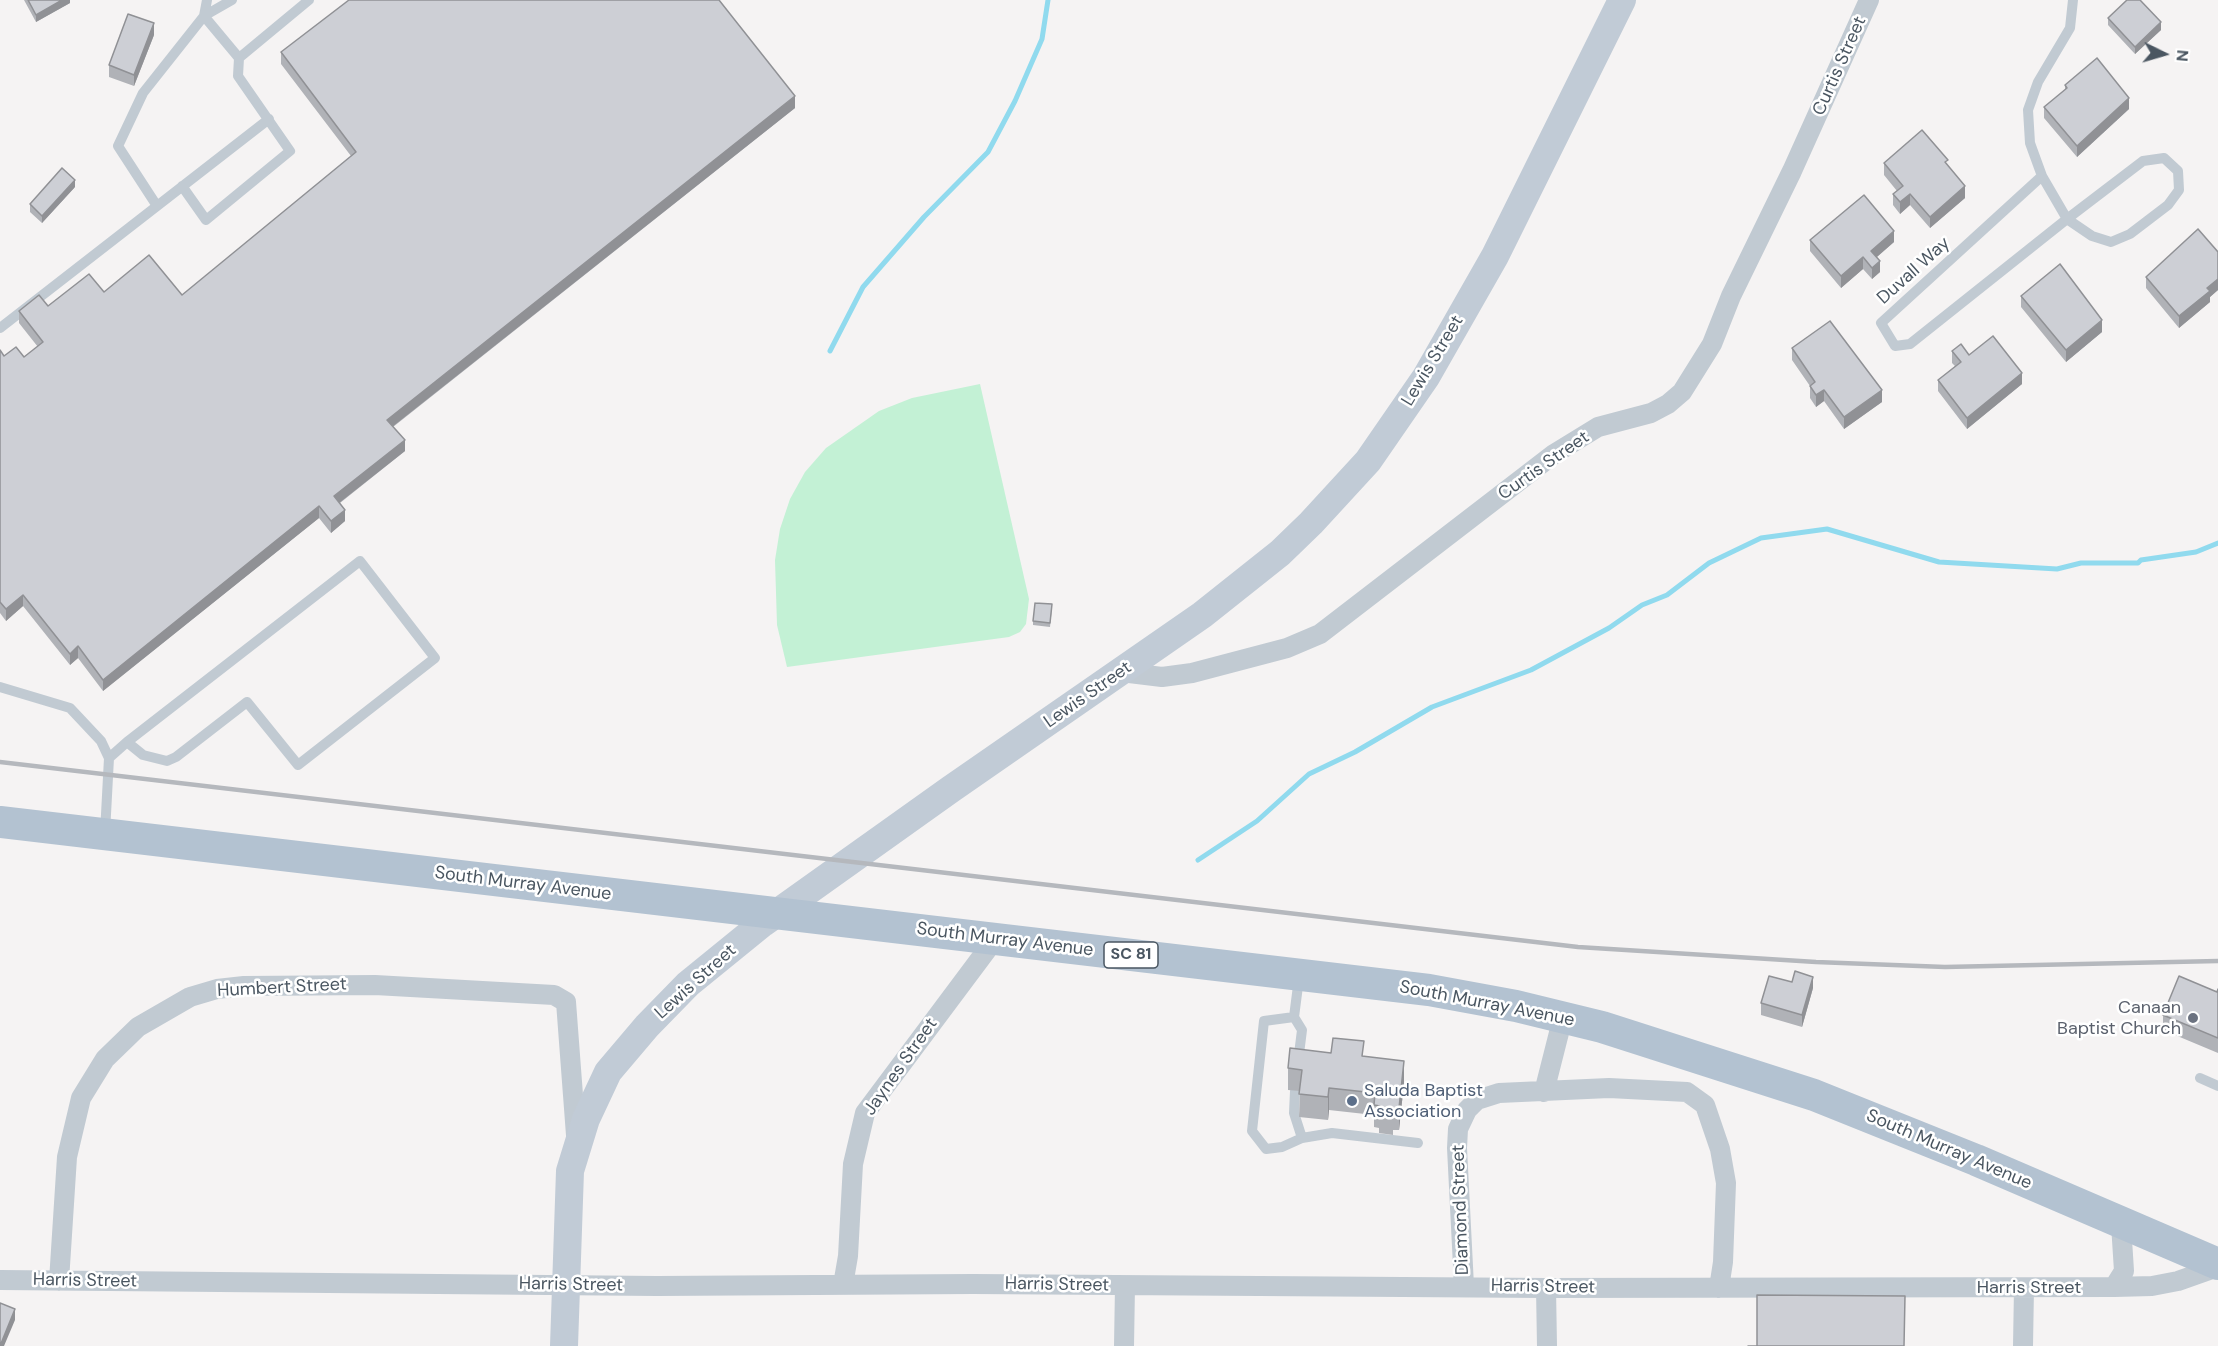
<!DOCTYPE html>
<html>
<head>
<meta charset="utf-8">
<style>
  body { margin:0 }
  #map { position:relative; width:2218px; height:1346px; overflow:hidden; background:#f5f3f3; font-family:"DM Sans",sans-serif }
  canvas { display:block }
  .north { position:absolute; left:2134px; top:24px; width:60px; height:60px; -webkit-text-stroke:4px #fff; paint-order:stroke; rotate:95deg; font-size:16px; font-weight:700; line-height:24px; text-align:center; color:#4a5661 }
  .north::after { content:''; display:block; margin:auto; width:21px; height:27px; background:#4a5661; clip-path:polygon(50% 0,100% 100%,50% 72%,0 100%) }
</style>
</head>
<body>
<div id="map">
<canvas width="2218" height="1346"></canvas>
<div class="north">N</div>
</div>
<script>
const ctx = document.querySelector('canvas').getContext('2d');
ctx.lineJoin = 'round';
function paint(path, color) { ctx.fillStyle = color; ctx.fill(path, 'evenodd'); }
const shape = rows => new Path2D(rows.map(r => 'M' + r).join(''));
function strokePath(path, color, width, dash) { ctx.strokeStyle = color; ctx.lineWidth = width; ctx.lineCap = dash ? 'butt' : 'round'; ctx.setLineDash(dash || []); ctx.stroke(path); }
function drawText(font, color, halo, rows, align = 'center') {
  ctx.font = font + ' "DM Sans",sans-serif'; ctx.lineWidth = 5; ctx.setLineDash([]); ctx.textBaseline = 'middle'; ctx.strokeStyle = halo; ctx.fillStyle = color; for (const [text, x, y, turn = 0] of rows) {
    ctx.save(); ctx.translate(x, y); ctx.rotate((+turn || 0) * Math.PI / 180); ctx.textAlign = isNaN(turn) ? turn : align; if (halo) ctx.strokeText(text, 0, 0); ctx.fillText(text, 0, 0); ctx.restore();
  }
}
paint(shape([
  [980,384,1029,599,1026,624,1020,632,1009,637,787,667,777,625,775,560,780,529,790,499,805,472,826,448,879,411,912,398]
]), '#c3f1d5');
strokePath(shape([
  [830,351,863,287,924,217,988,152,1015,101,1042,39,1048,0],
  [1198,860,1257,821,1309,774,1355,752,1432,707,1531,670,1609,628,1642,605,1667,595,1709,563,1761,538,1827,529,1939,562,2057,569,2081,563,2138,563,2141,560,2196,552,2218,543]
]), '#90daee', 5);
strokePath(shape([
  [239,58,309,0],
  [2042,176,1881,323,1895,346,1910,344,2067,219,2143,161,2164,158,2178,171,2179,190,2168,205,2130,234,2111,242,2092,236,2067,219,2042,176,2030,143,2028,110,2038,82,2070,28,2073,0],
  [182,186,206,220,290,151,238,76,239,58,204,16,207,0],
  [157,206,118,146,143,93,204,16,232,0],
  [0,328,269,119],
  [0,687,70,708,101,741,109,758,105,833],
  [109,758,127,742,360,561,435,658,298,765,247,702,176,757,167,761,143,755,127,742],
  [1299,978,1294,1017,1264,1021,1252,1131,1266,1149,1282,1147,1302,1138,1332,1133,1418,1143],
  [1294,1017,1302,1030,1298,1062],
  [2200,1078,2218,1086],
  [1295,1091,1294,1113,1302,1138]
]), '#c1cad2', 10);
strokePath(shape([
  [1121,672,1162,677,1192,673,1287,648,1320,634,1554,454,1598,427,1651,413,1668,404,1682,392,1712,344,1731,296,1792,171,1869,0],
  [1544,1092,1563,1017],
  [0,1280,657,1286,973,1284,1546,1288,2114,1287,2152,1286,2178,1281,2218,1267],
  [59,1281,67,1157,81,1098,105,1059,138,1027,190,997,217,989,244,986,375,985,554,995,566,1002,576,1135],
  [843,1285,848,1256,853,1164,865,1113,995,939],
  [1464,1286,1457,1148,1458,1129,1467,1110,1477,1100,1499,1093,1609,1088,1687,1092,1705,1105,1720,1149,1726,1183,1723,1262,1719,1288],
  [2114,1287,2124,1271,2121,1224],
  [1546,1288,1547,1346],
  [1124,1346,1125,1286],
  [2023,1346,2024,1288]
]), '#c1cad2', 20);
strokePath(shape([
  [564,1346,570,1171,586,1119,608,1072,647,1026,688,984,763,923,951,789,1202,615,1280,553,1311,523,1368,461,1426,377,1495,256,1622,0]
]), '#c1cbd6', 28);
strokePath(shape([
  [0,822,1429,990,1516,1006,1602,1027,1814,1095,1976,1160,2218,1264]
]), '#b3c2d1', 32);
strokePath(shape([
  [0,762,1578,947,1816,962,1945,967,2218,961]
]), '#b5b8bd', 4.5);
paint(shape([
  [24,0,70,0,70,3,36,22],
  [2108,18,2161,30,2135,54,2108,25],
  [154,35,134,86,109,77,109,65],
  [281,52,795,108,393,427,405,451,340,503,345,521,331,533,319,518,103,691,78,658,70,665,23,606,6,621,0,613,0,350,4,356,24,357,38,347,19,323,19,311,48,306,104,292,182,295,351,156,281,64],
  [2065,85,2129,109,2077,157,2044,118,2044,107,2065,90],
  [1884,163,1948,166,1965,198,1930,228,1910,205,1900,214,1893,205,1893,194,1897,191,1884,175],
  [75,187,42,223,30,212,30,204],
  [1810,240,1894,242,1877,257,1880,272,1872,279,1863,269,1841,288,1810,251],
  [2218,252,2218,290,2210,297,2210,302,2179,328,2146,288,2146,277],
  [2021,296,2102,332,2066,362,2021,307],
  [1792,348,1882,402,1844,429,1824,401,1816,407,1810,398,1810,386,1792,360],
  [1952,351,1969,355,2022,384,1967,429,1938,391,1938,380,1955,366,1952,363],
  [1052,608,1050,627,1033,625,1033,621],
  [1813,988,1802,1027,1761,1015,1761,1003],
  [2218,989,2218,1053,2163,1030,2163,1015,2217,992],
  [1364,1057,1404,1083,1399,1130,1393,1130,1393,1135,1379,1133,1379,1128,1374,1127,1374,1115,1329,1110,1328,1120,1299,1117,1300,1091,1288,1090,1288,1068]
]), '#b0b2b7');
paint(shape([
  [62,0,70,0,70,3,36,22,36,15],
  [2161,22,2161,30,2135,54,2135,47],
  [154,23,154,35,134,86,134,75],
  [795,96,795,108,387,431,387,420],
  [2129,98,2129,109,2077,157,2077,146],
  [75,180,75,187,42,223,42,216],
  [1965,186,1965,198,1930,228,1930,217],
  [1910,194,1910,205,1900,214,1900,202],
  [1894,231,1894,242,1871,262,1871,251],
  [1863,257,1863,269,1841,288,1841,276],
  [1880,261,1880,272,1872,279,1872,268],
  [2218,279,2218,290,2210,297,2210,302,2179,328,2179,316,2207,288],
  [2102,320,2102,332,2066,362,2066,350],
  [2022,373,2022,384,1967,429,1967,418],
  [1824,390,1824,401,1816,407,1816,395],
  [1882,390,1882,402,1844,429,1844,417],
  [405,440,405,451,334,507,334,496],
  [319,506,319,518,103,691,103,680],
  [345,510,345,521,331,533,331,521],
  [23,595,23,606,6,621,6,609],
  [78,646,78,658,70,665,70,654],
  [1813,977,1813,988,1802,1027,1802,1015],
  [1404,1061,1404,1083,1399,1130,1399,1108],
  [1329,1088,1329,1110,1328,1120,1328,1097],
  [15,1309,15,1320,4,1346,0,1346]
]), '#909195');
const building = shape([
  [28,0,62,0,36,15,28,0],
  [349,0,719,0,795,96,387,420,405,440,334,496,345,510,331,521,319,506,103,680,78,646,70,654,23,595,6,609,0,602,0,350,4,356,16,347,24,357,43,342,19,311,39,295,48,306,89,274,104,292,149,255,182,295,356,152,281,52,349,0],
  [2127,0,2140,0,2161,22,2135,47,2108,18,2127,0],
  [128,14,154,23,134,75,109,65,128,14],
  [2097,58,2129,98,2077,146,2044,107,2067,88,2065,85,2097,58],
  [1922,130,1948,160,1945,162,1965,186,1930,217,1910,194,1900,202,1893,194,1903,186,1884,163,1922,130],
  [62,168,75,180,42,216,30,204,62,168],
  [1864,195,1894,231,1871,251,1880,261,1872,268,1863,257,1841,276,1810,240,1864,195],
  [2198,229,2218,252,2218,279,2207,288,2210,291,2179,316,2146,277,2198,229],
  [2060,264,2102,320,2066,350,2021,296,2060,264],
  [1830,321,1882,390,1844,417,1824,390,1816,395,1810,386,1815,382,1792,348,1830,321],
  [1993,336,2022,373,1967,418,1938,380,1961,362,1952,351,1961,344,1969,355,1993,336],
  [1035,603,1052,604,1050,623,1033,621,1035,603],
  [1795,971,1813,977,1802,1015,1761,1003,1769,976,1792,982,1795,971],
  [2179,976,2217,992,2218,989,2218,1038,2163,1015,2179,976],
  [1333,1038,1364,1041,1362,1056,1404,1061,1399,1108,1393,1108,1393,1113,1379,1111,1380,1106,1374,1105,1375,1093,1329,1088,1328,1097,1299,1094,1302,1070,1288,1068,1290,1048,1331,1053,1333,1038],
  [1757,1295,1905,1296,1904,1346,1748,1346,1757,1346,1757,1295],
  [0,1303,15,1309,0,1346,0,1303]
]);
paint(building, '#cdcfd5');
strokePath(building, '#909195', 1.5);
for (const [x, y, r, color] of [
  [2193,1018,6,"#6b7280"],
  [1352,1101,6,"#5c6f8a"]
]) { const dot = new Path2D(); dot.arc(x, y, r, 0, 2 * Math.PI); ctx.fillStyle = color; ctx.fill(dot); strokePath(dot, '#fff', 2); }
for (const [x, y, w] of [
  [1131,955,54]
]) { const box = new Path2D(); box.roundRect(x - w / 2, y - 13, w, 26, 4.5); ctx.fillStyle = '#fff'; ctx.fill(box); strokePath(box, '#4a5661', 1.5); }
drawText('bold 16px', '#4a5661', null, [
  ["SC 81",1131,955]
]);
drawText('18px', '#4a5661', '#fff', [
  ["Curtis Street",1840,66,-66],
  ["Duvall Way",1914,271,-42],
  ["Lewis Street",1433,361,-59],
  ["Curtis Street",1544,466,-35],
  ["Lewis Street",1088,695,-35],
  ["South Murray Avenue",523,884,7],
  ["South Murray Avenue",1005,940,7],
  ["Lewis Street",696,982,-42],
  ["Humbert Street",282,988,-3],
  ["South Murray Avenue",1487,1004,11],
  ["Jaynes Street",901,1067,-55],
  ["South Murray Avenue",1949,1150,23],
  ["Diamond Street",1461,1210,-92],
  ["Harris Street",85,1281,1],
  ["Harris Street",571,1285,1],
  ["Harris Street",1057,1285,1],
  ["Harris Street",1543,1287,1],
  ["Harris Street",2029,1288]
]);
drawText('18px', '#5b616d', '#fff', [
  ["Canaan",2181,1008],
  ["Baptist Church",2181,1029]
], 'right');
drawText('18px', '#4e5e75', '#fff', [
  ["Saluda Baptist",1364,1091],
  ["Association",1364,1112]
], 'left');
</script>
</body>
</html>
